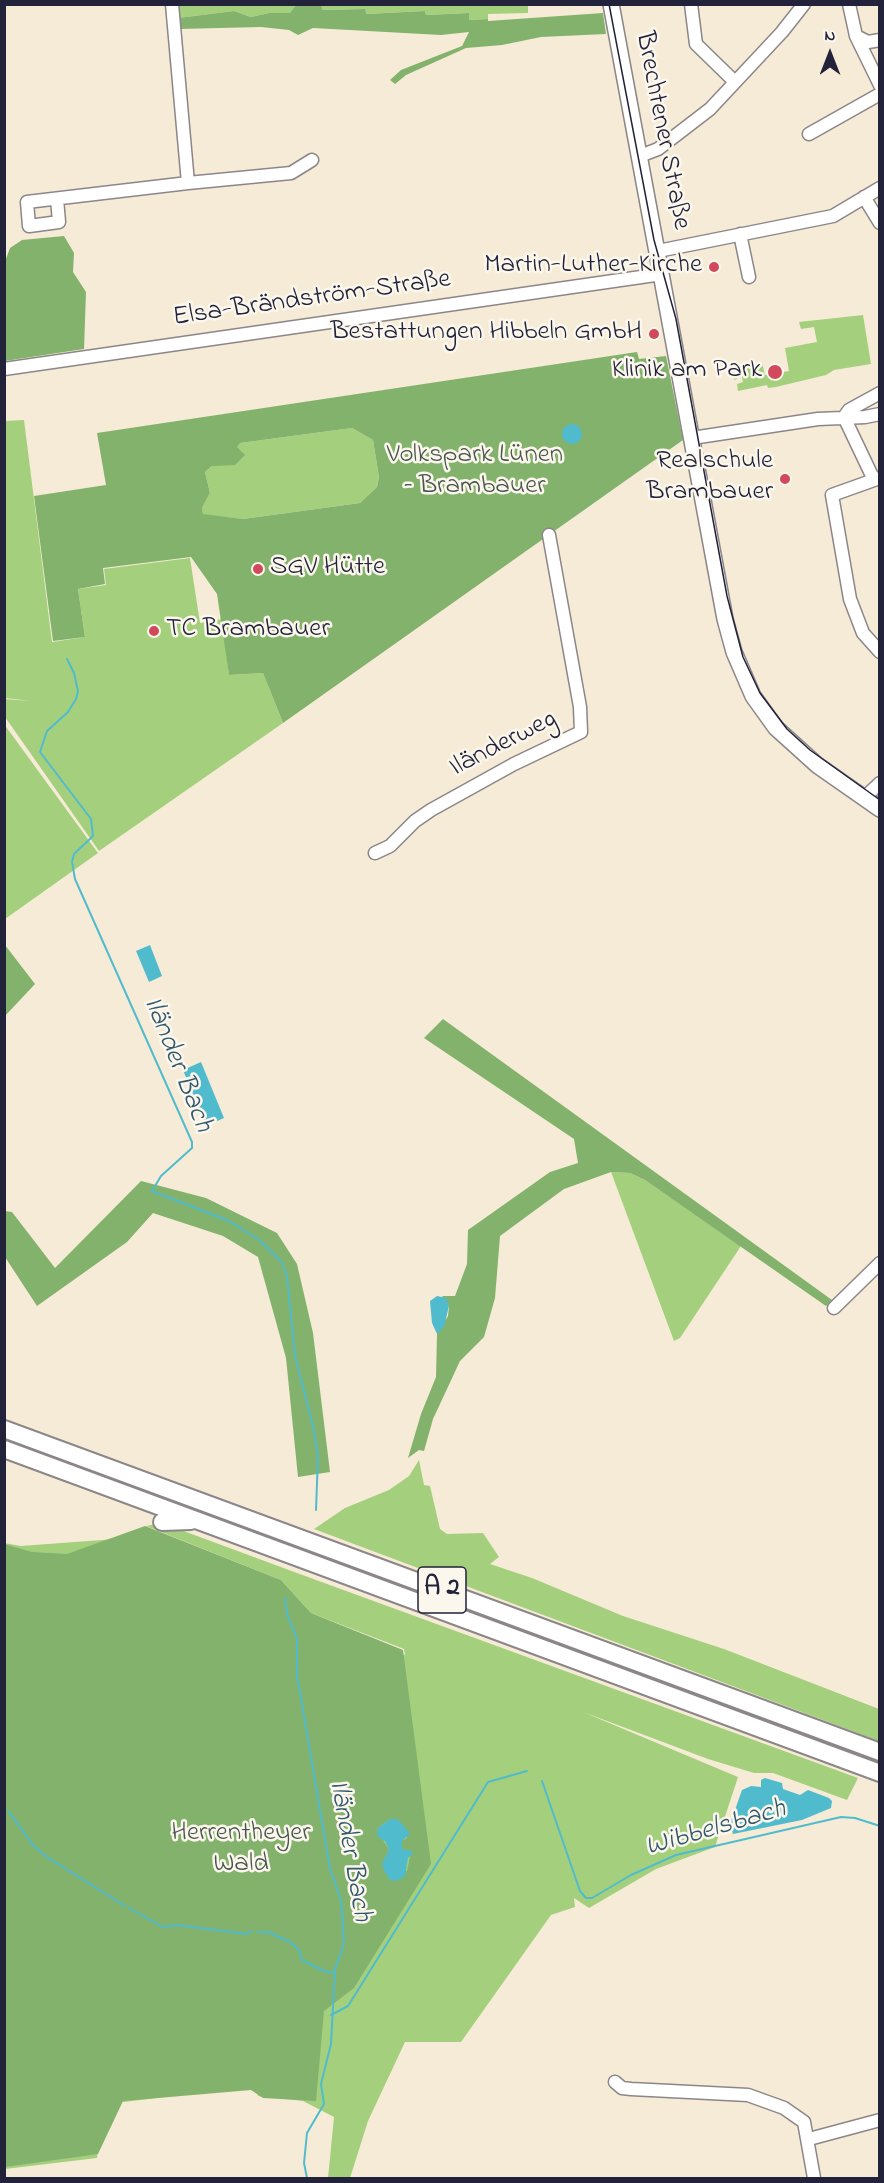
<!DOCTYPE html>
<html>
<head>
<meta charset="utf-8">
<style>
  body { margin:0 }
  #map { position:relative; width:884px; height:2183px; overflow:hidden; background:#f6ebd6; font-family:"Indie Flower",sans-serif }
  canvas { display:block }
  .frame { position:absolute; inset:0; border:6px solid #22223b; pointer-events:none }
  .north { position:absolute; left:800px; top:24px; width:60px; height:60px; -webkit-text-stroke:4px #fbf7ec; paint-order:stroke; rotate:0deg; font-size:16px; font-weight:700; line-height:24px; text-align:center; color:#22223b }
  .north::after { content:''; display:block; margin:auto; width:21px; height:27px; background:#22223b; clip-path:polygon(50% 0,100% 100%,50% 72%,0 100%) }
</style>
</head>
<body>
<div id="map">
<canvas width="884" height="2183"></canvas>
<div class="frame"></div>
<div class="north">N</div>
</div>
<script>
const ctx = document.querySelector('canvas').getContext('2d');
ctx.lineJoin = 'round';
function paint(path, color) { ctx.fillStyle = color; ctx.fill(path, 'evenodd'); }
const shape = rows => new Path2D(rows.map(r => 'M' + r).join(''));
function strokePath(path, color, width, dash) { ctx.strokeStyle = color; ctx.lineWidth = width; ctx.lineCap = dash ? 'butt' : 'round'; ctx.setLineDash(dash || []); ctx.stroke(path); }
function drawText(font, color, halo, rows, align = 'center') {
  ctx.font = font + ' "Indie Flower",sans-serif'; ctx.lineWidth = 5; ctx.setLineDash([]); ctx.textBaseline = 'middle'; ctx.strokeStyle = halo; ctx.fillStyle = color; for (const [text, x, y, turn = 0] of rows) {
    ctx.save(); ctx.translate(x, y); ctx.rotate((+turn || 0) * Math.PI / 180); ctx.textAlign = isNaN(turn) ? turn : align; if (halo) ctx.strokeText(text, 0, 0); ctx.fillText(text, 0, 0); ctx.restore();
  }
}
paint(shape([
  [528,4,528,13,488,14,488,19,469,20,468,13,426,15,425,11,365,14,365,9,321,10,321,5],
  [177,5,297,5,290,13,269,13,251,17,234,11,178,18],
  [863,315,871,364,834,370,826,375,776,387,768,388,767,385,738,391,737,384,743,382,741,373,736,373,737,379,734,380,732,368,762,363,765,375,789,371,785,348,817,342,814,327,801,329,799,322],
  [24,420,52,642,85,637,78,589,106,585,104,569,190,558,200,623,222,619,229,675,263,673,283,723,99,851,5,717,5,699,31,701,5,698,4,421],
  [352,428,373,440,379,477,377,487,360,503,243,519,203,515,202,508,210,493,205,472,240,443],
  [4,724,98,853,5,919,4,919],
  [611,1172,630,1173,645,1180,741,1246,680,1338,674,1341],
  [419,1460,424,1485,430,1486,440,1529,447,1534,483,1533,499,1557,490,1564,532,1578,623,1616,724,1649,879,1709,879,1741,314,1529,345,1508,389,1490,409,1476],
  [162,1523,297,1573,858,1778,847,1800,773,1773,754,1773,708,1759,583,1712,738,1777,715,1847,656,1869,589,1908,574,1898,575,1907,551,1915,461,2042,405,2042,368,2121,350,2178,328,2178,334,2117,303,2101,258,2096,257,2086,124,2102,103,2100,97,2158,5,2169,4,1543,21,1546,129,1538,298,1621,405,1655,404,1649,311,1613,281,1580,146,1526]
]), '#a4d07d');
paint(shape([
  [297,4,321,5,322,10,365,9,366,14,425,11,426,15,469,13,469,20,488,19,488,21,603,13,606,34,541,37,502,45,466,48,406,75,395,84,390,80,401,70,462,46,469,32,441,35,313,28,298,35,289,30,261,27,179,29,178,18,234,11,251,17,269,13,290,13],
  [64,236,74,253,73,272,86,292,84,349,5,361,4,264,10,248,22,240],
  [637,352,639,359,666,356,683,440,283,723,263,673,229,675,217,594,191,557,103,568,105,584,78,589,85,637,53,641,34,496,106,485,97,433],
  [352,428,373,440,379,477,377,487,360,503,243,519,203,514,202,508,210,493,205,472,212,466,235,465,245,455,237,447,240,443],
  [5,945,35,984,5,1016,4,1016],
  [443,1019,832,1300,826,1306,645,1180,630,1173,611,1172,564,1189,500,1236,495,1298,484,1337,460,1361,433,1419,424,1451,419,1450,408,1458,421,1414,436,1377,437,1334,448,1316,449,1306,442,1296,455,1296,467,1264,468,1230,550,1172,578,1163,574,1139,424,1038],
  [141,1181,206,1198,277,1233,297,1264,313,1333,330,1472,298,1477,286,1358,258,1257,223,1236,153,1213,127,1242,37,1306,5,1257,5,1211,12,1212,55,1268],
  [145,1526,281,1580,311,1613,403,1650,431,1864,354,1988,324,2011,316,2101,263,2098,251,2090,123,2101,98,2154,5,2167,4,1544,32,1552,67,1554],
  [390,1819,405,1827,407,1838,402,1841,402,1850,411,1851,407,1871,383,1865,389,1850,377,1829]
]), '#83b26c');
paint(shape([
  '562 434a10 10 0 1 1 20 0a10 10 0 1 1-20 0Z',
  [150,945,162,976,149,982,136,951],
  [201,1062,224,1118,206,1126,183,1070],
  [437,1296,446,1298,449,1306,444,1327,437,1334,432,1323,430,1301],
  [765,1778,782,1783,783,1789,800,1795,808,1790,829,1798,832,1801,831,1808,802,1820,733,1834,730,1824,742,1790,751,1786,761,1787,761,1780],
  [390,1819,397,1819,405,1827,410,1834,402,1841,402,1849,411,1851,413,1854,408,1858,405,1876,397,1881,390,1880,384,1871,382,1864,389,1850,385,1841,378,1837,377,1829]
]), '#51bbce');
strokePath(shape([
  [67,659,74,673,78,691,76,699,68,712,47,731,40,752,91,819,93,836,74,854,72,862,75,879,192,1142,192,1148,161,1176,152,1191,229,1221,259,1240,281,1261,287,1276,295,1356,313,1426,318,1456,316,1510],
  [285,1598,287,1614,297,1639,297,1675,330,1869,341,1900,344,1944,335,1969,331,2044,321,2084,324,2104,307,2133,304,2163,307,2178],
  [542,1781,580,1891,586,1898,592,1898,631,1875,676,1855,841,1817,855,1818,880,1826],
  [4,1806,6,1808],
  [9,1812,33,1845,47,1857,125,1906],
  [129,1908,163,1927,178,1925,247,1934,252,1931],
  [258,1932,268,1932,290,1942,299,1950,302,1960,324,1971,335,1973],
  [331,2015,348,2006,488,1782,527,1771]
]), '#51bbce', 2);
const minor = shape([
  [691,4,696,44,735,82],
  [849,4,856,36,880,85],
  [856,36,868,42,880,40],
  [809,134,880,94],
  [640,156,658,149,710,109,782,32,804,4],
  [188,183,291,173,312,160],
  [864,197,880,223],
  [57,199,59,222,29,226,27,202,188,183,172,4],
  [740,234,749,277],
  [658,251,833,216,880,188],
  [4,369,662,274],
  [844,417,874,480,880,478],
  [844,417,849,410,880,393],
  [692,438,818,419,865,417,880,414],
  [874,480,832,495,850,599,863,633,880,652],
  [864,798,880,783],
  [375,853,390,846,415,821,431,810,514,764,581,732,580,707,549,535],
  [834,1308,880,1263],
  [615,2082,622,2088,631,2089,748,2095,784,2108,804,2122,814,2178],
  [809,2139,880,2120]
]);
const major = shape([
  [611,4,725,619,734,652,753,696,776,728,817,765,880,809]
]);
const highway = shape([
  [4,1429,880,1752],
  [4,1449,880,1773],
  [162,1522,191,1521]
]);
strokePath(minor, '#8c8688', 15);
strokePath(major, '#8c8688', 18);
strokePath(highway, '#8c8688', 20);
strokePath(minor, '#fff', 12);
strokePath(major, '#fff', 15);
strokePath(highway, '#fff', 16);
strokePath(shape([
  [609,4,654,240,676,319,727,596,743,657,760,693,787,729,810,750,880,800]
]), '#22223b', 1.5);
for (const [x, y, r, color] of [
  [714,267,6,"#d1495b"],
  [654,334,6,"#d1495b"],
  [775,372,8,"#d1495b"],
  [785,479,6,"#d1495b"],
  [258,569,6,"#d1495b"],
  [154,631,6,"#d1495b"]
]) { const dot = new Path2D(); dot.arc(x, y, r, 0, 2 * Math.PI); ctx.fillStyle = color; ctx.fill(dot); strokePath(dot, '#fbf7ec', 2); }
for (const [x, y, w] of [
  [442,1590,48]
]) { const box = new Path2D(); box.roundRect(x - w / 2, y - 23, w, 46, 4.5); ctx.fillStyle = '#fbf7ec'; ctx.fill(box); strokePath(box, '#22223b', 1.5); }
drawText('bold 26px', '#22223b', null, [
  ["A 2",442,1590]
]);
drawText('27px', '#22223b', '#fbf7ec', [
  ["Brechtener Straße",661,131,79],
  ["Elsa-Brändström-Straße",312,300,-8],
  ["Iländerweg",504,745,-27]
]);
drawText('27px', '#22223b', '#fbf7ec', [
  ["Martin-Luther-Kirche",702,267],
  ["Bestattungen Hibbeln GmbH",642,334],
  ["Klinik am Park",762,372],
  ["Realschule",773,463],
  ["Brambauer",773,494],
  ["SGV Hütte",270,569,"left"],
  ["TC Brambauer",166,631,"left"]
], 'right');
drawText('27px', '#49564f', '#fbf7ec', [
  ["Volkspark Lünen",475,457],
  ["– Brambauer",475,488],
  ["Herrentheyer",241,1835],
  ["Wald",241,1866]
]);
drawText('italic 28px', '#32586e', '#fbf7ec', [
  ["Iländer Bach",176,1065,68],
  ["Wibbelsbach",716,1830,-16],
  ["Iländer Bach",348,1851,80]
]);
</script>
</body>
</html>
